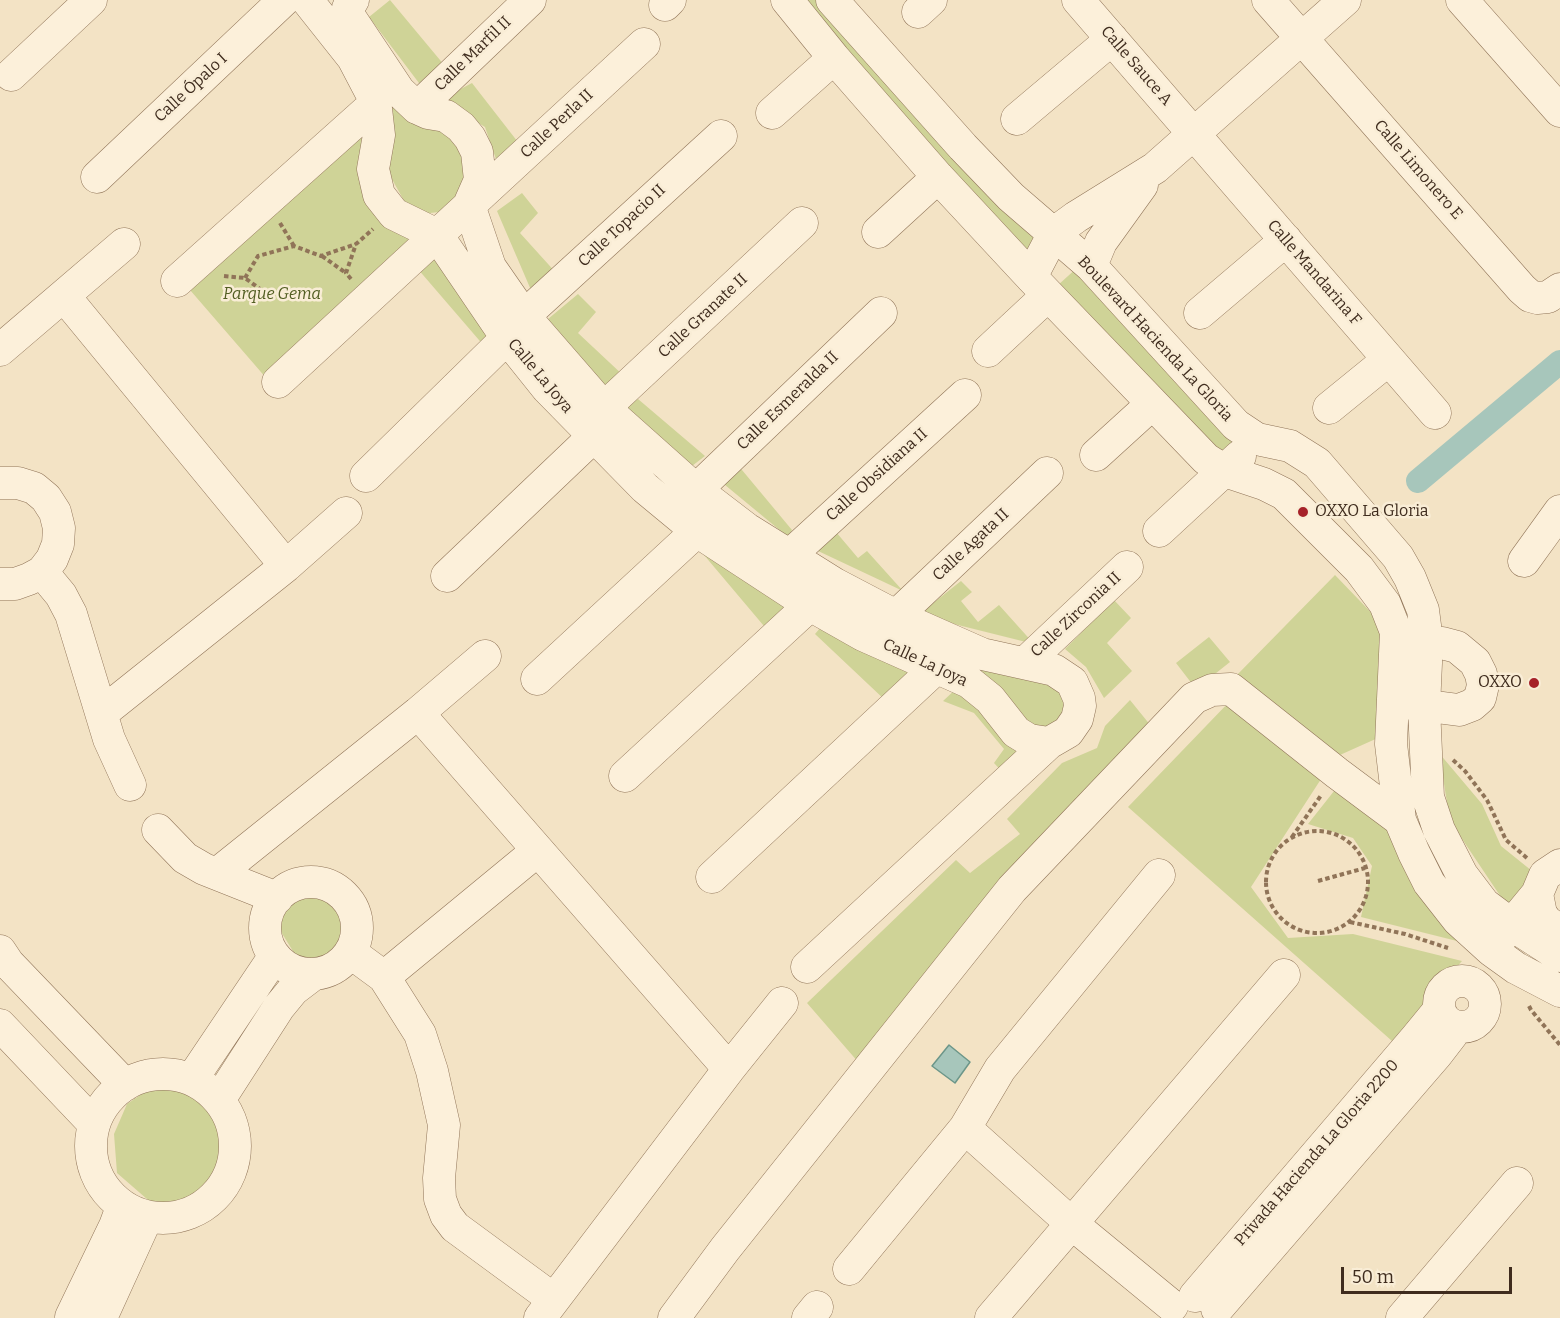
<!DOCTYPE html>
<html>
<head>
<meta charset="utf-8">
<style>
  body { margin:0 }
  #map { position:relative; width:1560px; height:1318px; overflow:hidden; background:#f3e3c5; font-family:Bitter,serif }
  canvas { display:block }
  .scale { position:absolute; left:1341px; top:1267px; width:171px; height:27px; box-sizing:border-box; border:3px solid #3f2c1e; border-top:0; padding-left:8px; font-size:18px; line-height:21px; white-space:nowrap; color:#3f2c1e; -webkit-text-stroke:4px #f9edd6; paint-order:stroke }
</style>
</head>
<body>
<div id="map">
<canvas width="1560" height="1318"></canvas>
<div class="scale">50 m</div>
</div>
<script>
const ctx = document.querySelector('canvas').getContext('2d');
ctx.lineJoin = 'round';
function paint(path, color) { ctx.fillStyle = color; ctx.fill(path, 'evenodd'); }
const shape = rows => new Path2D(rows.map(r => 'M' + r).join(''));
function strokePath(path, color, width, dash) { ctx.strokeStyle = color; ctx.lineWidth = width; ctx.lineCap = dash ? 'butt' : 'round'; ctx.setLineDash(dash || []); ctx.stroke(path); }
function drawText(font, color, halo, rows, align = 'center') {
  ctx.font = font + ' Bitter,serif'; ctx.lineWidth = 5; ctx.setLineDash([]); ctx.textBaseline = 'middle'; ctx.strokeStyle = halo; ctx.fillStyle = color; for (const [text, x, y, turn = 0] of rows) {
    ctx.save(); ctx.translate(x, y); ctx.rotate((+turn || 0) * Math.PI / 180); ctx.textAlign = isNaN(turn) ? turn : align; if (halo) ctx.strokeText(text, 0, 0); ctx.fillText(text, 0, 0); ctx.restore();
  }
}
paint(shape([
  [390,0,445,66,422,87,369,17],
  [796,0,824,0,1046,236,1029,257],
  [472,83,521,146,498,165,485,127,440,100],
  [392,103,467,144,474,178,448,211,412,215,388,172],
  [374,125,366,196,424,235,267,379,190,290],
  [522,193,538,213,520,233,558,275,534,297,497,211],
  [436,245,498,335,485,347,417,268],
  [1079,266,1243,440,1222,461,1057,286],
  [578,294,596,312,578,333,625,377,605,395,548,319],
  [638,399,705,456,692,466,624,408],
  [737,464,792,530,788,537,719,480],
  [836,532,858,558,867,551,903,591,816,550],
  [748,542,1042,674,1074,700,1050,734,1028,730],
  [710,547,795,606,769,632,704,555],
  [1335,575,1385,627,1380,737,1331,759,1235,677],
  [961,581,972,592,961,601,978,622,999,605,1034,644,918,615],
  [1114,600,1131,618,1107,643,1132,671,1104,698,1086,667,1065,649],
  [826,621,926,668,886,701,815,634],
  [1209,637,1230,662,1196,689,1176,663],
  [957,688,1027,757,1006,776,994,763,1004,749,974,713,943,701],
  [1232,699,1323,776,1251,887,1288,938,1353,934,1462,961,1392,1041,1128,807],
  [1130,700,1151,726,859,1063,807,1003,956,860,970,873,1020,834,1007,819,1062,763,1097,748,1105,726],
  [1439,753,1482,804,1501,846,1537,875,1511,912,1450,821],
  [1338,786,1393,828,1469,944,1361,917,1372,866,1353,838,1308,824],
  [330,893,349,918,344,945,322,961,296,956,278,927,290,899],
  [155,1085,195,1088,223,1125,224,1164,191,1200,155,1206,117,1173,114,1134,127,1104]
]), '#cfd397');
const water = shape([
  [949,1045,970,1062,955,1083,932,1066,949,1045]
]);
paint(water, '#a7c6bb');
strokePath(water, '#6c9689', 1.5);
strokePath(shape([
  [1418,481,1560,362]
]), '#a7c6bb', 24);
const minor = shape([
  [307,0,353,58,375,100,379,135,373,169,379,195,394,214,437,235,507,338,547,388,645,488,697,531,810,605,863,635,969,682,990,699,1016,732,1029,740,1049,743,1068,732,1077,719,1080,706,1079,698,1072,682,1054,670,982,654,896,616,835,584,747,529,696,490,604,408,524,316,490,267,469,205,480,180,477,152,470,138,461,127,446,116,428,113,417,108,399,91,349,16,348,8,353,0],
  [787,0,834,58,938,177,1031,277,1206,459,1225,471,1264,484,1284,494,1359,569,1385,604,1396,632,1391,744,1400,820,1414,853,1429,883,1458,920,1491,950,1516,968,1560,991],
  [832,0,963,147,1011,197,1091,266,1236,425,1257,439,1290,446,1317,463,1398,557,1410,578,1423,610,1427,641,1424,707,1428,797,1439,830,1462,875,1484,904,1512,925,1560,956],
  [1078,0,1435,413],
  [1268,0,1522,289,1530,296,1537,298,1548,297,1560,289],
  [1462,0,1560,111],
  [665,5,670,0],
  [918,12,931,0],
  [11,75,91,0],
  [417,108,530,0],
  [772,113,834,58],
  [1017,119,1112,39],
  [97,177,284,0],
  [878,232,938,177],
  [1091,266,1101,242,1142,185],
  [1031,277,1054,233,1076,217,1155,168,1345,0],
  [177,281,376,103],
  [64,296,286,566],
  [1200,313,1286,240],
  [524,316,721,136],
  [0,350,124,244],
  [988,351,1048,295],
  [278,382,644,44],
  [604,408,802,223],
  [1329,408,1388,360],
  [1096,455,1152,404],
  [366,476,507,338],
  [0,483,18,483,34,488,46,498,55,512,59,528,58,544,52,559,42,572,29,579,15,584,0,584],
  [696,490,881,313],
  [1159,531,1240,456],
  [789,556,965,395],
  [1524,561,1560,511],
  [42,572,61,595,71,614,109,739,130,785],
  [447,576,593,437],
  [896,616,1047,473],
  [1025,663,1127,567],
  [537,679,697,531],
  [1405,703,1459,710,1472,705,1480,698,1483,685,1481,674,1475,662,1457,647,1442,643,1406,641],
  [102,713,286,566,346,513],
  [418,713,729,1069],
  [625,776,810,605],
  [158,830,185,858,204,869,277,898],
  [1560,865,1545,875,1537,894,1541,914,1547,922,1560,930],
  [217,874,418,713,485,656],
  [712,877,936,668],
  '265 928a46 46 0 1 1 92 0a46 46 0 1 1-92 0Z',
  [1499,940,1537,894],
  [0,951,8,963,125,1085],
  [350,952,384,977,420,1034,432,1071,444,1125,439,1178,440,1199,446,1215,455,1227,553,1299],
  [807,967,1049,743],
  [384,977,537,851],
  '1439 1004a23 23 0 1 1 46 0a23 23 0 1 1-46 0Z',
  [0,1025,94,1124],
  '91 1146a72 72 0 1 1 144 0a72 72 0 1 1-144 0Z',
  [192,1079,274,957],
  [219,1100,279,1007,293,990,314,974],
  [965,1128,1071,1223,1172,1306],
  [849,1269,965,1128,1000,1069,1159,875],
  [1195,1296,1416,1038,1439,1010],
  [1217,1309,1437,1054,1457,1028],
  [71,1317,115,1226,122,1207],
  [101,1318,147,1217],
  [540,1318,729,1069,782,1003],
  [674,1318,725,1249,1012,889,1194,698,1212,690,1231,689,1337,773,1400,820],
  [808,1318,817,1307],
  [991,1318,1284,975],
  [1402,1318,1517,1183]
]);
strokePath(minor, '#907458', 33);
strokePath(shape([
  [280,223,294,246],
  [322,256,346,273],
  [224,276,245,278,260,289],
  [245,278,258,256,294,246,321,256,356,244],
  [351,279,346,273,356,244,373,229],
  [1453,760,1465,771,1487,800,1506,840,1527,858],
  '1266 882a51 51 0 1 1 102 0a51 51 0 1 1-102 0Z',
  [1292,837,1322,794],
  [1318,881,1365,868],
  [1350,922,1405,934,1448,948],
  [1529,1006,1531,1010,1560,1045]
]), '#907458', 4, [4.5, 3]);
strokePath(minor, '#fcf0da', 32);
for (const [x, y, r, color] of [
  [1303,512,6,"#a62229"],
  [1534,683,6,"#a62229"]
]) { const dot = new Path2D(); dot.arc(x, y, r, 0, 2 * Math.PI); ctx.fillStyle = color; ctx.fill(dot); strokePath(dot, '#f9edd6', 2); }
drawText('16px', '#3f2c1e', '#f9edd6', [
  ["Calle Marfil II",473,54,-44],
  ["Calle Sauce A",1136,66,49],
  ["Calle Ópalo I",191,88,-43],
  ["Calle Perla II",557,124,-43],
  ["Calle Limonero E",1418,170,49],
  ["Calle Topacio II",622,226,-43],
  ["Calle Mandarina F",1314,273,49],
  ["Calle Granate II",703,316,-43],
  ["Boulevard Hacienda La Gloria",1155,339,47],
  ["Calle La Joya",540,376,50],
  ["Calle Esmeralda II",788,401,-44],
  ["Calle Obsidiana II",877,475,-42],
  ["Calle Agata II",971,545,-43],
  ["Calle Zirconia II",1076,615,-43],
  ["Calle La Joya",925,663,25],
  ["Privada Hacienda La Gloria 2200",1317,1153,-49]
]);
drawText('italic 16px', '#525e22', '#f9edd6', [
  ["Parque Gema",272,295]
]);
drawText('16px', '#3f2c1e', '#f9edd6', [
  ["OXXO La Gloria",1315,512],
  ["OXXO",1522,683,"right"]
], 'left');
</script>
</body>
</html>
